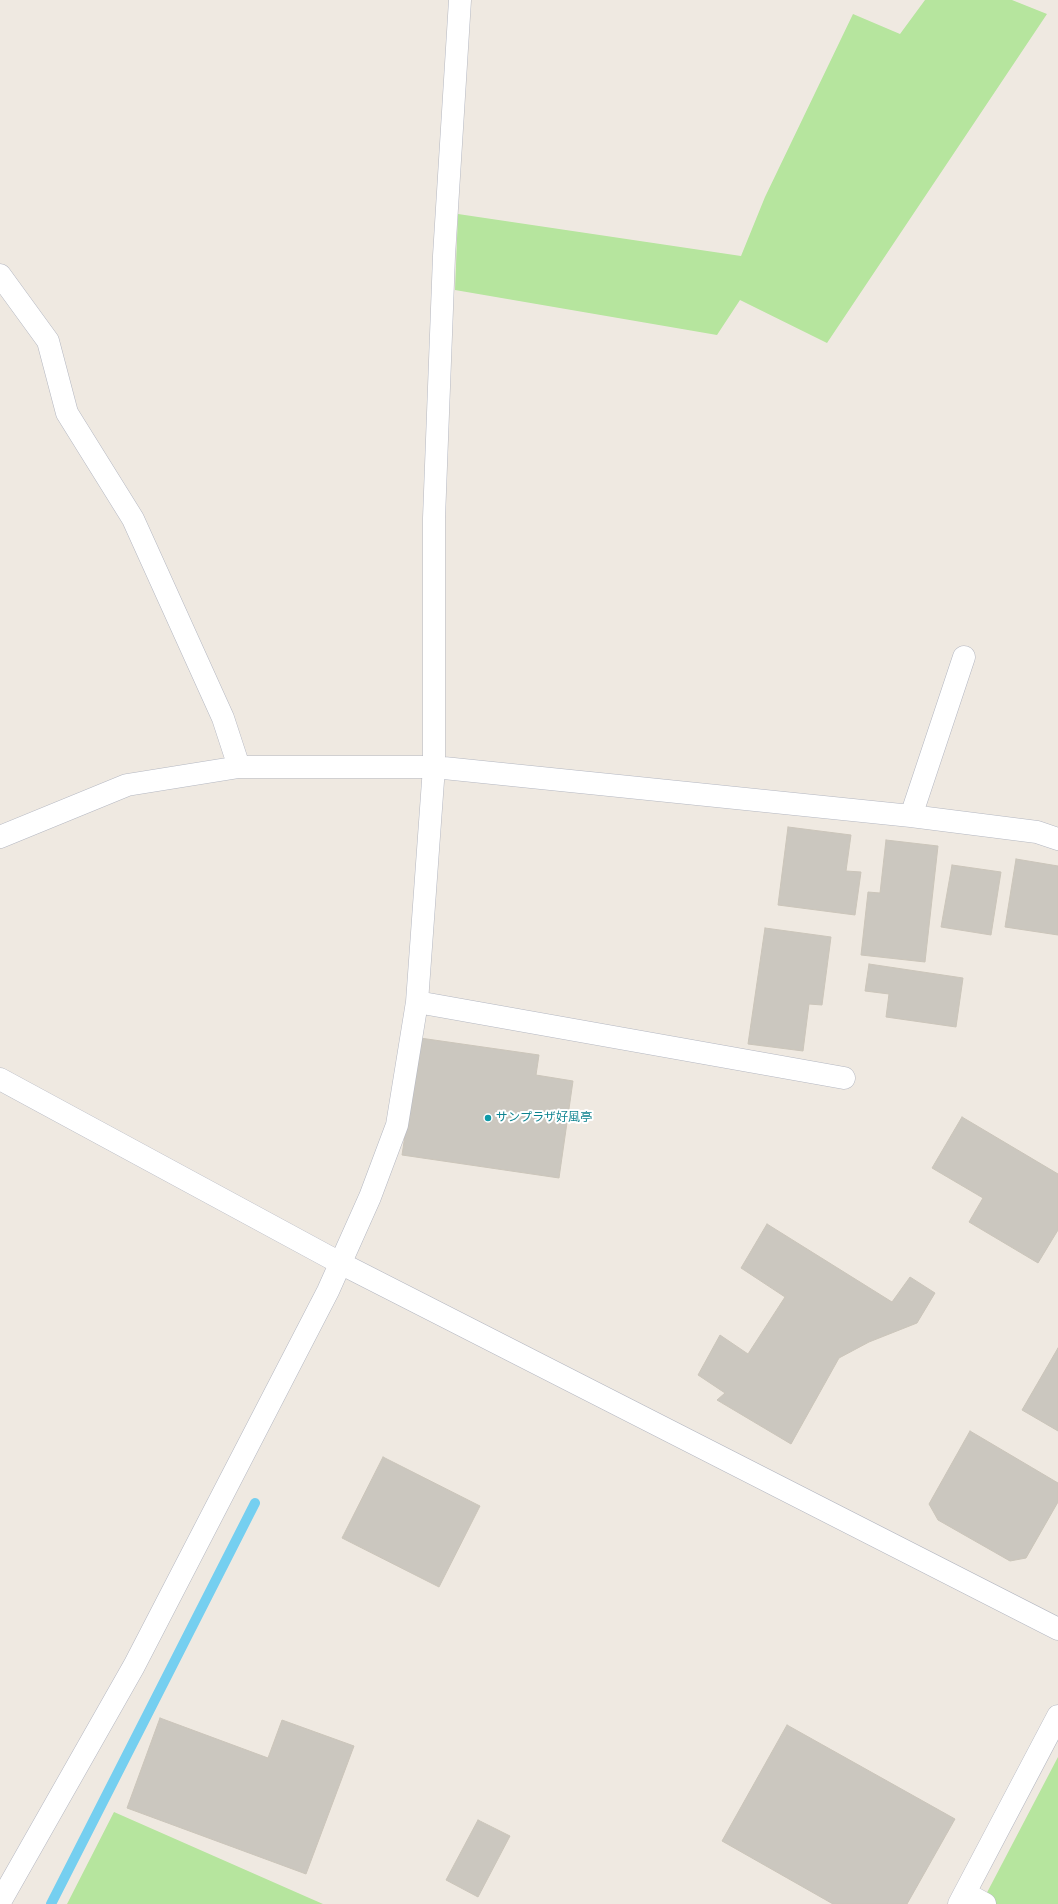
<!DOCTYPE html>
<html>
<head>
<meta charset="utf-8">
<style>
  body { margin:0 }
  canvas { display:block; background:#efe9e1 }
</style>
</head>
<body>
<canvas width="1058" height="1904"></canvas>
<script>
const ctx = document.querySelector('canvas').getContext('2d');
ctx.lineJoin = 'round';
function paint(path, color) { ctx.fillStyle = color; ctx.fill(path, 'evenodd'); }
const shape = rows => new Path2D(rows.map(r => 'M' + r).join(''));
function strokePath(path, color, width, dash) { ctx.strokeStyle = color; ctx.lineWidth = width; ctx.lineCap = dash ? 'butt' : 'round'; ctx.setLineDash(dash || []); ctx.stroke(path); }
function drawText(font, color, halo, rows, align = 'center') {
  ctx.font = font + ' "Source Sans 3","Noto Sans JP",sans-serif'; ctx.lineWidth = 4; ctx.setLineDash([]); ctx.textBaseline = 'middle'; ctx.strokeStyle = halo; ctx.fillStyle = color; for (const [text, x, y, turn = 0] of rows) {
    ctx.save(); ctx.translate(x, y); ctx.rotate((+turn || 0) * Math.PI / 180); ctx.textAlign = isNaN(turn) ? turn : align; if (halo) ctx.strokeText(text, 0, 0); ctx.fillText(text, 0, 0); ctx.restore();
  }
}
paint(shape([
  [925,0,1012,0,1047,14,827,343,740,300,717,335,455,290,458,214,741,256,765,197,853,14,900,34],
  [1058,1757,1058,1904,981,1904],
  [114,1812,307,1897,323,1904,67,1904]
]), '#b6e59e');
strokePath(shape([
  [51,1904,255,1503]
]), '#75cff0', 10);
const building = shape([
  [788,827,851,835,846,871,861,872,855,915,778,905,788,827],
  [886,840,938,846,925,962,861,955,868,892,880,893,886,840],
  [1016,859,1058,866,1058,935,1005,927,1016,859],
  [952,865,1001,872,991,935,941,927,952,865],
  [765,928,831,937,822,1005,809,1004,803,1051,748,1044,765,928],
  [869,964,963,978,956,1027,886,1017,889,994,865,991,869,964],
  [420,1038,539,1055,536,1075,573,1081,559,1178,402,1155,420,1038],
  [962,1117,1058,1174,1058,1230,1038,1263,969,1222,983,1198,932,1168,962,1117],
  [767,1224,892,1302,910,1277,935,1293,917,1323,869,1342,839,1358,791,1444,717,1400,725,1393,698,1375,720,1335,748,1354,785,1297,741,1268,767,1224],
  [1058,1348,1058,1431,1022,1410,1058,1348],
  [970,1431,1058,1483,1058,1502,1026,1558,1010,1561,938,1520,929,1504,970,1431],
  [383,1457,480,1506,439,1587,342,1538,383,1457],
  [160,1718,268,1758,282,1720,354,1746,306,1874,127,1808,160,1718],
  [787,1725,955,1819,907,1904,833,1904,722,1841,787,1725],
  [478,1820,510,1836,478,1897,446,1880,478,1820]
]);
paint(building, '#cbc7bf');
strokePath(building, '#cbc5ba', 1);
const minor = shape([
  [0,275,48,341,67,413,133,519,223,718,239,767],
  [911,816,964,657],
  [0,837,127,785,239,767,434,767,911,816,1037,832,1058,839],
  [417,1002,844,1078],
  [0,1079,340,1263,1058,1629],
  [965,1893,985,1904],
  [0,1902,134,1666,328,1291,370,1197,397,1125,417,1002,434,767,434,518,444,256,460,0],
  [959,1904,1058,1716]
]);
strokePath(minor, '#b4b7c1', 23);
strokePath(minor, '#fff', 22);
for (const [x, y, r, color] of [
  [488,1118,4,"#0f9aa8"]
]) { const dot = new Path2D(); dot.arc(x, y, r, 0, 2 * Math.PI); ctx.fillStyle = color; ctx.fill(dot); strokePath(dot, '#fff', 1.5); }
drawText('12px', '#0d838f', '#fff', [
  ["サンプラザ好風亭",496,1118]
], 'left');
</script>
</body>
</html>
